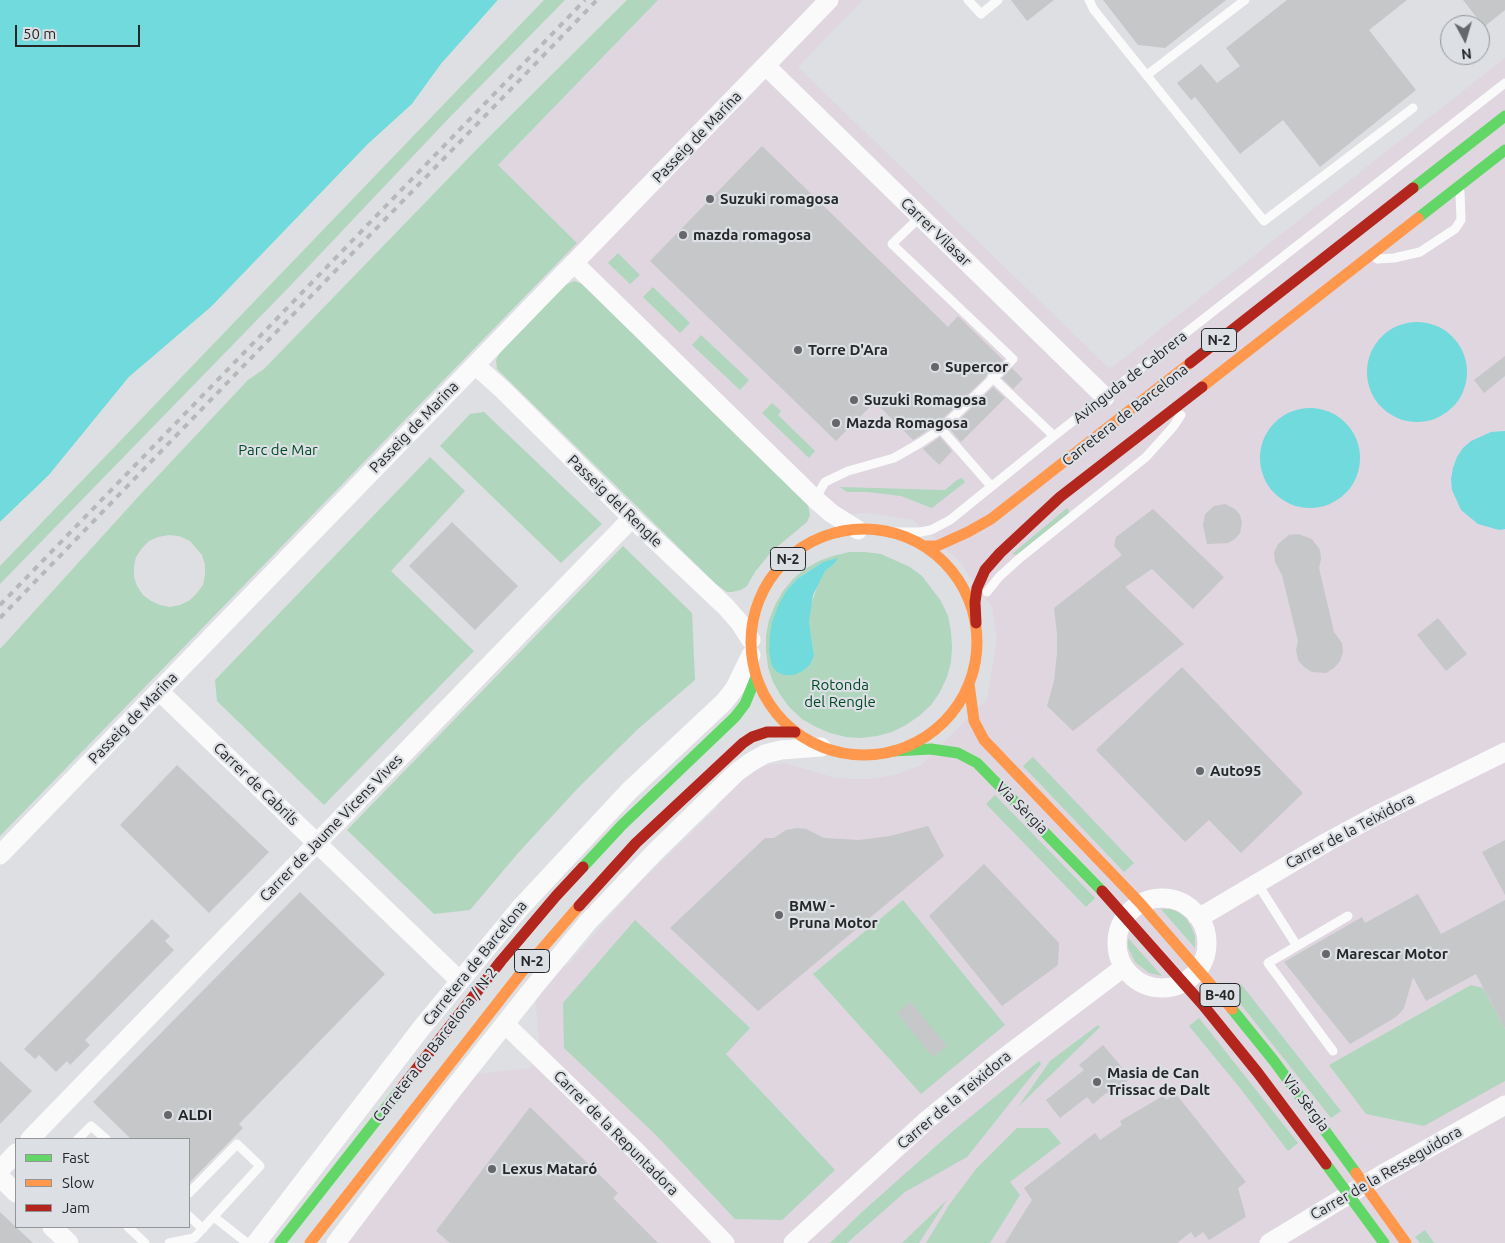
<!DOCTYPE html>
<html>
<head>
<meta charset="utf-8">
<style>
  body { margin:0 }
  #map { position:relative; width:1505px; height:1243px; overflow:hidden; background:#dddfe2; font-family:Ubuntu,sans-serif }
  canvas { display:block }
  .legend { position:absolute; left:15px; top:1138px; width:175px; height:90px; box-sizing:border-box; background:#dcdfe3; border:1px solid #939599; margin:0; padding:6px 9px; list-style:none; font-size:15px; color:#262729 }
  .legend li { display:flex; align-items:center; gap:10px; height:25px }
  .legend b { width:25px; border:1px solid #939599 }
  .north { position:absolute; left:1440px; top:15px; width:50px; height:50px; box-sizing:border-box; background:#dcdfe3; border:1px solid #939599; border-radius:50%; rotate:174deg; font-size:14px; font-weight:700; line-height:20px; text-align:center; color:#262729 }
  .north::after { content:''; display:block; margin:auto; width:18px; height:22px; background:#66676a; clip-path:polygon(50% 0,100% 100%,50% 72%,0 100%) }
  .scale { position:absolute; left:15px; top:25px; width:125px; height:22px; box-sizing:border-box; border:2px solid #262729; border-top:0; padding-left:6px; font-size:15px; line-height:18px; white-space:nowrap; color:#262729; -webkit-text-stroke:4px #dcdfe3; paint-order:stroke }
</style>
</head>
<body>
<div id="map">
<canvas width="1505" height="1243"></canvas>
<ul class="legend">
<li><b style="height:6px;background:#63d668"></b>Fast</li>
<li><b style="height:6px;background:#ff974d"></b>Slow</li>
<li><b style="height:6px;background:#b3261e"></b>Jam</li>
</ul>
<div class="north">N</div>
<div class="scale">50 m</div>
</div>
<script>
const ctx = document.querySelector('canvas').getContext('2d');
ctx.lineJoin = 'round';
function paint(path, color) { ctx.fillStyle = color; ctx.fill(path, 'evenodd'); }
const shape = rows => new Path2D(rows.map(r => 'M' + r).join(''));
function strokePath(path, color, width, dash) { ctx.strokeStyle = color; ctx.lineWidth = width; ctx.lineCap = dash ? 'butt' : 'round'; ctx.setLineDash(dash || []); ctx.stroke(path); }
function drawText(font, color, halo, rows, align = 'center') {
  ctx.font = font + ' Ubuntu,sans-serif'; ctx.lineWidth = 4.5; ctx.setLineDash([]); ctx.textBaseline = 'middle'; ctx.strokeStyle = halo; ctx.fillStyle = color; for (const [text, x, y, turn = 0] of rows) {
    ctx.save(); ctx.translate(x, y); ctx.rotate((+turn || 0) * Math.PI / 180); ctx.textAlign = isNaN(turn) ? turn : align; if (halo) ctx.strokeText(text, 0, 0); ctx.fillText(text, 0, 0); ctx.restore();
  }
}
paint(shape([
  [658,0,863,0,798,67,1110,369,1505,58,1505,1243,345,1243,460,1097,455,1092,467,1075,529,1068,540,1055,535,993,560,962,566,967,637,885,718,807,713,801,752,767,785,763,832,777,851,779,868,779,894,775,920,766,987,699,997,639,992,607,959,561,913,520,869,513,831,516,566,255,577,243,498,165]
]), '#dfd6e0');
paint(shape([
  [544,0,565,0,450,117,290,286,0,584,0,566],
  [627,0,658,0,498,165,577,243,0,836,0,649,138,497,248,380,264,369,481,145],
  [169,535,179,536,190,541,202,555,205,565,205,575,203,585,197,593,190,600,180,605,170,607,160,605,151,601,143,595,137,586,134,577,134,566,136,557,142,548,149,541,158,537],
  [618,253,640,275,630,284,608,263],
  [574,281,583,284,808,505,810,515,807,522,772,551,755,572,747,586,741,590,732,592,727,592,716,584,497,369,496,360,500,352,563,286],
  [653,287,690,323,680,333,643,297],
  [701,335,749,380,740,390,692,345],
  [772,403,781,411,778,415,815,451,809,458,762,413],
  [484,412,602,524,561,563,440,446,470,414],
  [430,457,465,491,391,571,474,651,324,805,217,701,215,680],
  [962,478,965,482,932,508,901,496,868,492,847,492,840,487,945,490,957,480],
  [1067,508,1069,510,1068,514,1017,555,1012,554],
  [623,546,692,613,695,680,638,729,578,788,519,852,470,910,434,914,347,830],
  [849,552,865,552,881,554,910,567,922,576,941,601,948,616,951,631,952,647,951,662,947,677,940,692,931,705,919,716,906,725,892,732,877,736,861,738,846,737,830,733,816,727,802,719,790,708,781,696,773,682,768,667,766,651,766,635,769,620,775,605,783,591,793,579,805,569,819,561,833,556],
  [823,562,834,564,825,571,819,581,809,611,809,621,814,656,810,665,803,671,793,675,784,675,772,622,787,590,797,579],
  [1033,757,1134,863,1124,872,1023,766],
  [995,795,1095,898,1086,907,986,804],
  [903,900,1005,1025,921,1094,813,974],
  [1161,909,1170,909,1178,912,1186,918,1191,926,1195,936,1195,948],
  [635,920,750,1028,726,1054,835,1170,782,1220,735,1219,656,1135,564,1048,563,1003],
  [1128,938,1162,976,1149,973,1135,962,1128,947],
  [1241,984,1341,1111,1331,1118,1231,992],
  [1471,985,1483,988,1505,1029,1505,1081,1424,1126,1366,1114,1329,1065],
  [1199,1018,1298,1143,1288,1151,1240,1088,1189,1026],
  [1098,1025,1100,1027,1018,1107,1050,1061],
  [1039,1061,1041,1064,967,1157,905,1192,847,1243,830,1243,862,1212,953,1131],
  [1017,1128,1048,1128,1061,1143,1010,1182,1020,1195,990,1243,926,1243,949,1205,976,1169],
  [947,1200,919,1243,902,1243],
  [1425,1230,1434,1243,1420,1243,1415,1237]
]), '#b0d6be');
paint(shape([
  [0,0,498,0,441,64,412,104,368,144,211,307,129,377,49,475,0,522],
  '1367 372a50 50 0 1 1 100 0a50 50 0 1 1-100 0Z',
  '1260 458a50 50 0 1 1 100 0a50 50 0 1 1-100 0Z',
  [1505,431,1505,529,1499,530,1478,524,1461,510,1452,490,1451,479,1453,468,1457,457,1463,448,1471,441,1491,432],
  [838,558,834,564,825,571,813,595,809,621,814,656,810,665,803,671,794,675,784,675,777,672,772,666,769,652,770,635,772,622,779,604,787,590,797,579,823,562]
]), '#70dadc');
paint(shape([
  [498,0,501,0,443,65,414,105,370,146,213,309,131,379,51,476,0,524,0,522,49,475,129,377,211,307,368,144,412,104,441,64]
]), '#dddfe2');
paint(shape([
  [1011,0,1054,0,1027,21],
  [1103,0,1226,0,1165,48,1138,45],
  [1287,0,1407,0,1369,30,1416,90,1320,167,1283,120,1240,154,1195,97,1191,100,1177,83,1201,64,1217,83,1240,66,1226,48],
  [1463,0,1505,0,1505,10,1484,27],
  [762,146,948,327,958,316,1003,360,992,371,988,372,986,377,937,424,913,440,875,402,836,441,650,261],
  [1505,356,1505,376,1484,393,1474,380],
  [1012,368,1023,379,1013,389,1002,378],
  [993,387,1005,398,961,442,950,429],
  [940,437,952,451,939,465,923,449],
  [1225,504,1235,509,1240,515,1242,522,1240,533,1235,539,1228,543,1207,544,1203,525,1205,514,1214,506],
  [1153,509,1224,577,1193,609,1152,569,1125,587,1184,644,1073,731,1047,706,1054,681,1057,653,1057,634,1054,608,1122,555,1114,546,1116,537],
  [452,522,518,586,475,630,409,566],
  [1298,534,1312,539,1320,550,1321,559,1319,568,1334,632,1342,643,1343,652,1340,661,1334,668,1326,673,1312,672,1304,667,1298,660,1296,650,1298,641,1282,575,1275,562,1274,553,1278,544,1289,535],
  [1438,618,1467,654,1446,671,1417,635],
  [1182,667,1303,793,1241,853,1209,820,1185,842,1096,750],
  [177,765,269,852,209,913,120,825],
  [928,826,944,856,758,1011,670,928,765,838,774,838,786,830,797,828,806,829,824,838,859,840,890,836],
  [1505,840,1505,895,1482,852],
  [984,864,1059,943,1058,965,1002,1006,929,916],
  [300,892,385,974,239,1124,243,1128,189,1183,189,1139,131,1139,93,1102],
  [1418,894,1441,934,1505,900,1505,1029,1476,974,1426,1001,1413,977,1404,1008,1400,1013,1396,1017,1350,1044,1284,962,1362,917,1365,923],
  [152,919,170,936,165,941,174,950,85,1040,90,1045,70,1065,67,1061,56,1072,39,1055,35,1059,24,1049],
  [911,1002,947,1046,933,1057,897,1013],
  [1103,1045,1131,1078,1120,1086,1105,1094,1093,1104,1087,1097,1060,1118,1046,1100,1084,1070,1079,1065],
  [0,1061,32,1091,0,1124],
  [1176,1094,1246,1182,1238,1188,1246,1217,1209,1240,1203,1232,1195,1238,1191,1232,1177,1243,1005,1243,1032,1200,1024,1188,1095,1133,1100,1140,1122,1125,1120,1121,1163,1096,1166,1100],
  [530,1107,618,1193,613,1198,658,1243,450,1243,436,1231],
  [0,1212,18,1229,33,1243,0,1243]
]), '#c5c7c9');
strokePath(shape([
  [968,0,981,14,998,0],
  [1089,0,1094,10,1264,221,1413,108],
  [1147,75,1245,0],
  [1377,259,1394,258,1420,252,1455,229,1461,220,1460,192],
  [992,377,1054,436],
  [941,429,991,486],
  [815,499,825,482,848,471,894,458,920,443,941,429,1013,359,892,244,920,217],
  [887,532,920,532,931,530,950,520,1054,436,1505,83],
  [987,592,999,577,1020,558,1146,457,1173,427,1181,415],
  [1257,883,1297,946],
  [1333,1051,1268,963,1348,916],
  [78,1139,91,1126,106,1139],
  [189,1216,203,1229],
  [214,1217,247,1243],
  [128,1227,145,1243],
  [169,1243,194,1238,260,1166,237,1144,189,1193]
]), '#fafafb', 9);
strokePath(shape([
  [766,66,1105,397],
  [574,263,815,499,831,513,858,530],
  [475,365,503,390,632,518,726,607,740,623,751,640],
  [159,691,460,981],
  [0,855,829,0],
  '1117 943a45 45 0 1 1 90 0a45 45 0 1 1-90 0Z',
  [1197,916,1207,913,1327,842,1375,816,1505,752],
  [505,1024,635,1150,725,1243],
  [30,1139,632,518],
  [0,1170,16,1153],
  [0,1177,16,1193],
  [52,1227,69,1243],
  [256,1243,423,1026,520,908,629,791,724,702,735,688,751,655],
  [336,1243,446,1098,534,987,588,922,655,852,737,772,751,762,765,754,781,750,821,747],
  [793,1243,927,1120,997,1063,1124,967],
  [1269,1243,1381,1175,1505,1105]
]), '#fafafb', 19);
strokePath(shape([
  [1413,188,1505,116],
  [1418,218,1505,150],
  [893,751,931,749,958,753,977,763,1102,891],
  [583,867,622,825,735,717,745,704,756,677],
  [1232,1009,1274,1061,1356,1173],
  [1326,1164,1384,1243],
  [280,1243,400,1090]
]), '#63d668', 11);
strokePath(shape([
  [1202,387,1418,218],
  '751 642a113 113 0 1 1 226 0a113 113 0 1 1-226 0Z',
  [924,546,937,546,968,532,991,519,1190,363],
  [969,684,974,721,984,740,1140,903,1232,1009],
  [1356,1173,1406,1243],
  [310,1243,521,973,579,906]
]), '#ff974d', 11);
strokePath(shape([
  [1190,363,1413,188],
  [976,623,975,602,977,588,985,570,1000,553,1060,497,1202,387],
  [1102,891,1203,1005,1258,1073,1326,1164],
  [579,906,636,843,743,743,752,737,767,732,795,732],
  [400,1090,501,961,556,896,583,867]
]), '#b3261e', 11);
strokePath(shape([
  [0,605,585,0],
  [0,618,597,0]
]), '#b7b8b8', 4, [6, 6]);
for (const [x, y, r, color] of [
  [710,199,5,"#66676a"],
  [683,235,5,"#66676a"],
  [798,350,5,"#66676a"],
  [935,367,5,"#66676a"],
  [854,400,5,"#66676a"],
  [836,423,5,"#66676a"],
  [1200,771,5,"#66676a"],
  [779,915,5,"#66676a"],
  [1326,954,5,"#66676a"],
  [1097,1082,5,"#66676a"],
  [168,1115,5,"#66676a"],
  [492,1169,5,"#66676a"]
]) { const dot = new Path2D(); dot.arc(x, y, r, 0, 2 * Math.PI); ctx.fillStyle = color; ctx.fill(dot); strokePath(dot, '#dcdfe3', 2); }
for (const [x, y, w] of [
  [1219,340,35],
  [788,559,35],
  [532,961,35],
  [1220,995,40]
]) { const box = new Path2D(); box.roundRect(x - w / 2, y - 11.5, w, 23, 4); ctx.fillStyle = '#dcdfe3'; ctx.fill(box); strokePath(box, '#262729', 1); }
drawText('bold 14px', '#262729', null, [
  ["N-2",1219,340],
  ["N-2",788,559],
  ["N-2",532,961],
  ["B-40",1220,995]
]);
drawText('15px', '#262729', '#dcdfe3', [
  ["Passeig de Marina",697,137,-46],
  ["Carrer Vilasar",936,232,44],
  ["Avinguda de Cabrera",1130,377,-38],
  ["Carretera de Barcelona",1125,415,-38],
  ["Passeig de Marina",414,427,-46],
  ["Passeig del Rengle",615,501,44],
  ["Passeig de Marina",133,718,-46],
  ["Carrer de Cabrils",256,784,44],
  ["Via Sèrgia",1022,808,45],
  ["Carrer de Jaume Vicens Vives",331,828,-46],
  ["Carrer de la Teixidora",1350,831,-28],
  ["Carretera de Barcelona",475,963,-51],
  ["Carretera de Barcelona / N-2",435,1045,-52],
  ["Carrer de la Teixidora",954,1100,-40],
  ["Via Sèrgia",1306,1103,53],
  ["Carrer de la Repuntadora",616,1133,45],
  ["Carrer de la Resseguidora",1386,1173,-30]
]);
drawText('bold 15px', '#262729', '#dcdfe3', [
  ["Suzuki romagosa",720,199],
  ["mazda romagosa",693,235],
  ["Torre D'Ara",808,350],
  ["Supercor",945,367],
  ["Suzuki Romagosa",864,400],
  ["Mazda Romagosa",846,423],
  ["Auto95",1210,771],
  ["BMW -",789,906],
  ["Pruna Motor",789,923],
  ["Marescar Motor",1336,954],
  ["Masia de Can",1107,1073],
  ["Trissac de Dalt",1107,1090],
  ["ALDI",178,1115],
  ["Lexus Mataró",502,1169]
], 'left');
drawText('15px', '#004a26', '#dcdfe3', [
  ["Parc de Mar",278,450],
  ["Rotonda",840,685],
  ["del Rengle",840,702]
]);
</script>
</body>
</html>
